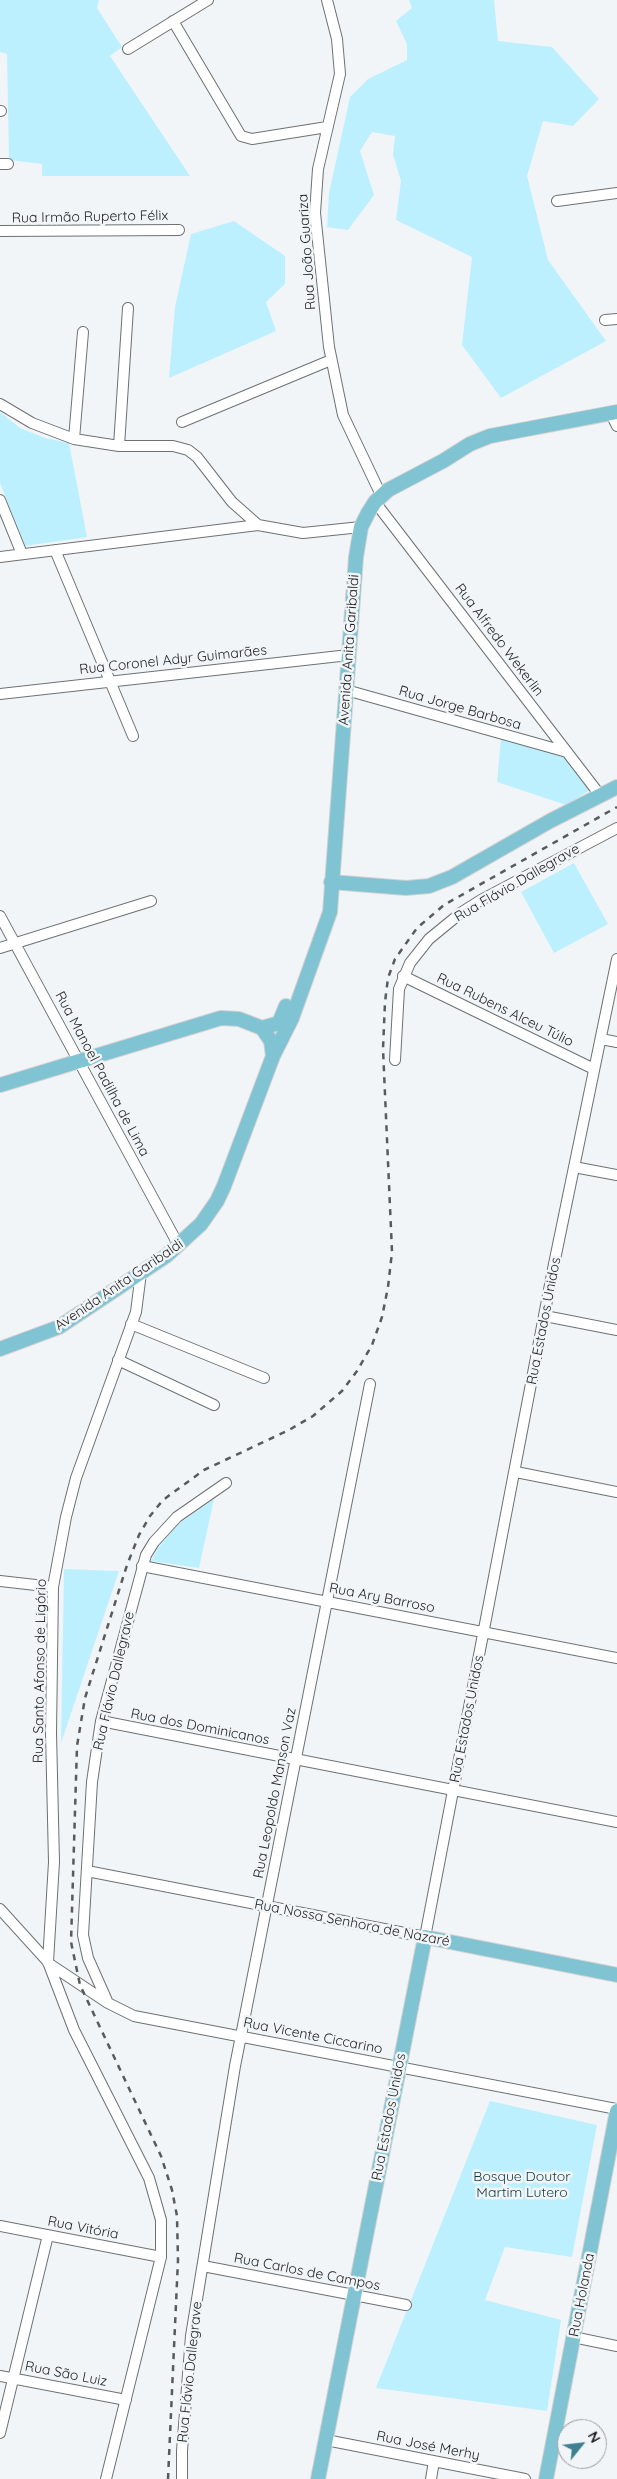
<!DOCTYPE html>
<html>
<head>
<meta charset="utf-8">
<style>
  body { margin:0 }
  #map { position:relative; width:617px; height:2479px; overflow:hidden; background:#f1f5f7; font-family:Quicksand,sans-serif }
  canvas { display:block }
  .north { position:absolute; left:557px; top:2419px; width:50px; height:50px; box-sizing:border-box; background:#f1f5f7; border:1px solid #9c9fa1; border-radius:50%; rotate:61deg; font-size:14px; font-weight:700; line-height:20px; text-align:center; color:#1d1e1f }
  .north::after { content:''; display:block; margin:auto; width:18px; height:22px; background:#3e8091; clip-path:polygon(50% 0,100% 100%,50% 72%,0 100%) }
</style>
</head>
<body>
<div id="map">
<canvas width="617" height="2479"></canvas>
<div class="north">N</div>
</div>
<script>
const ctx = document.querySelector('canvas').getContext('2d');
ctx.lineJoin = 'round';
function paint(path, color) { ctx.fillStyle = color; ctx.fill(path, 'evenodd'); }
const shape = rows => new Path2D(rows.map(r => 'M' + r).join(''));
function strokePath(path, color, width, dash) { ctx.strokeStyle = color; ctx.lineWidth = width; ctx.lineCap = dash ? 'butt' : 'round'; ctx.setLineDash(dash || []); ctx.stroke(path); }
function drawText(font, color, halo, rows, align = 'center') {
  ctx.font = font + ' Quicksand,sans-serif'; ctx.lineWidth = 5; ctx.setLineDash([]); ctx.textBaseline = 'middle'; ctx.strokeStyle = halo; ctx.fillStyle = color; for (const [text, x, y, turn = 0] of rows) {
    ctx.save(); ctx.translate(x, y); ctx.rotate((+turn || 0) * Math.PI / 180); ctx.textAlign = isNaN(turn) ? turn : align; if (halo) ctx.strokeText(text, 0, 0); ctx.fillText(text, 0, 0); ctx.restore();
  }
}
paint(shape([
  [0,0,99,0,97,8,122,47,110,56,190,176,42,176,42,164,9,160,7,54,0,52],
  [409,0,494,0,498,41,552,47,599,99,573,126,543,121,527,176,548,260,606,341,501,398,462,345,472,257,396,220,401,181,393,155,395,136,372,132,360,151,374,195,348,230,327,227,329,193,350,97,368,79,407,60,407,44,396,21,412,8],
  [234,221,285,256,285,284,266,302,276,331,169,378,175,307,191,234],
  [0,412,20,428,45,438,69,443,87,537,25,546,0,483],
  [501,739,568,758,590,790,566,805,497,782],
  [574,863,608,924,554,953,521,892],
  [214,1499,199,1568,151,1561,158,1548,177,1525],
  [64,1569,119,1571,61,1743],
  [490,2101,597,2125,572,2257,505,2247,485,2300,561,2320,547,2411,376,2388]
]), '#bdf0ff');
const minor = shape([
  [327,0,337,39,340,74,318,169,315,213,329,347,343,415,381,495],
  [173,21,241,136,252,139,327,127],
  [128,49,208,0],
  [0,111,1,111],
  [0,164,8,164],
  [557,201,617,193],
  [0,231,179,230],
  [605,320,617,319],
  [0,404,32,423,74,439,119,446,173,446,188,450,197,457,232,502,258,525,303,533,361,527],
  [611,414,617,426],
  [182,422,331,360],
  [74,439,83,332],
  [119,446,128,308],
  [0,500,22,554],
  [375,502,600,795],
  [55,550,133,736],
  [0,557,258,525],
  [346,690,567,752],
  [0,694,349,655],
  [0,916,179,1246],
  [0,948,151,901],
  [403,976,594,1069],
  [601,1039,617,1042],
  [395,1060,399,989,410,963,429,939,462,912,481,900,617,828],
  [574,1167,617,1175],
  [545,1316,617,1330],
  [131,1324,264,1378],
  [118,1360,214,1405],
  [516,1472,617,1492],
  [142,1566,617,1658],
  [0,1581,53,1587],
  [101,1721,617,1822],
  [87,1871,425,1937,553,1269,617,959],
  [0,1909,48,1962,74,2030,149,2178,161,2220,161,2257,106,2479],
  [48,1962,54,1862,51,1733,53,1587,66,1517,76,1478,136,1312,141,1273],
  [48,1963,108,2003,134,2016,617,2109],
  [108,2003,88,1958,83,1935,92,1782,101,1721,146,1555,154,1542,177,1517,226,1483],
  [0,2226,161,2257],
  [203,2266,406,2305],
  [573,2337,617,2346],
  [0,2376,126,2400],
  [0,2433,48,2235],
  [326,2440,525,2479],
  [182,2479,182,2451,191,2336,235,2066,370,1384],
  [431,2479,434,2461]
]);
const major = shape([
  [331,882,406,888,429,886,452,877,550,821,617,787],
  [262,1028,279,1023,286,1006],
  [0,1085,221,1018,239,1019,262,1028,271,1041,273,1056],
  [0,1349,59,1327,166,1256,201,1224,217,1201,224,1186,273,1056,292,1018,330,912,356,557,361,527,368,513,375,502,388,490,443,461,470,444,490,436,617,412],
  [318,2479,425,1937,617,1975],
  [546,2479,617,2111]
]);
strokePath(minor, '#6e7173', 12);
strokePath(major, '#d2d2d2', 16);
strokePath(minor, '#fff', 10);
strokePath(major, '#80c3d2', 14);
strokePath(shape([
  [168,2479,178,2260,177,2216,172,2190,161,2156,80,1985,71,1942,77,1746,85,1698,127,1565,139,1535,150,1516,163,1500,204,1470,289,1430,313,1416,342,1391,357,1371,372,1345,382,1317,388,1287,392,1252,383,1049,385,1002,388,978,395,959,417,928,444,905,617,807]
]), '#585a5b', 2.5, [6, 6]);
drawText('14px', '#1d1e1f', '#f1f5f7', [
  ["Rua Irmão Ruperto Félix",90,217,-1],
  ["Rua João Guariza",307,252,-94],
  ["Rua Alfredo Wekerlin",499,640,53],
  ["Avenida Anita Garibaldi",349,650,-86],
  ["Rua Coronel Adyr Guimarães",173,660,-6],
  ["Rua Jorge Barbosa",460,708,16],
  ["Rua Flávio Dallegrave",517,883,-30],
  ["Rua Rubens Alceu Túlio",505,1010,26],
  ["Rua Manoel Padilha de Lima",102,1074,62],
  ["Avenida Anita Garibaldi",119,1285,-34],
  ["Rua Estados Unidos",544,1321,-79],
  ["Rua Ary Barroso",382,1598,11],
  ["Rua Santo Afonso de Ligório",40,1671,-89],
  ["Rua Flávio Dallegrave",114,1681,-77],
  ["Rua Estados Unidos",467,1719,-79],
  ["Rua dos Dominicanos",200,1727,11],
  ["Rua Leopoldo Manson Vaz",275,1793,-79],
  ["Rua Nossa Senhora de Nazaré",352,1923,11],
  ["Rua Vicente Ciccarino",313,2036,11],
  ["Rua Estados Unidos",389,2117,-79],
  ["Rua Vitória",83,2228,11],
  ["Rua Carlos de Campos",307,2272,11],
  ["Rua Holanda",582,2295,-79],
  ["Rua Flávio Dallegrave",190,2372,-84],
  ["Rua São Luiz",66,2374,11],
  ["Rua José Merhy",428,2446,11]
]);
drawText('14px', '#0e3842', '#f1f5f7', [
  ["Bosque Doutor",522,2177],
  ["Martim Lutero",522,2193]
]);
</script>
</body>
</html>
